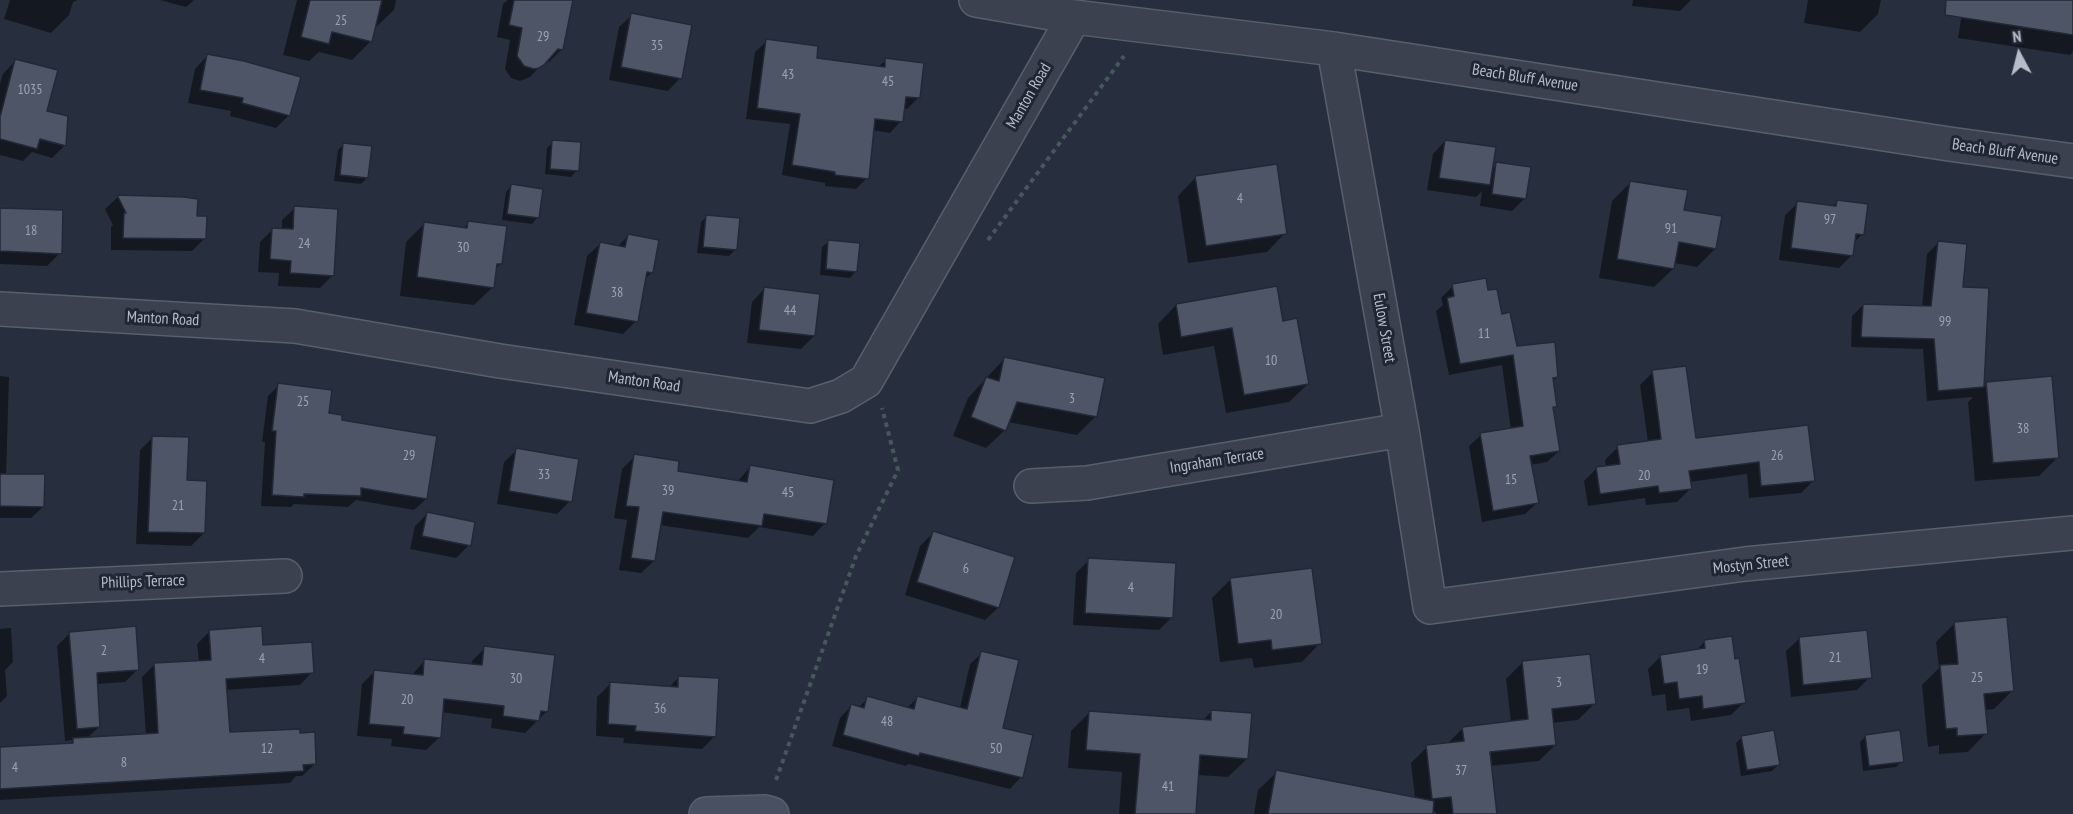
<!DOCTYPE html>
<html>
<head>
<meta charset="utf-8">
<style>
  body { margin:0 }
  #map { position:relative; width:2073px; height:814px; overflow:hidden; background:#272f3e; font-family:"PT Sans Narrow",sans-serif }
  canvas { display:block }
  .north { position:absolute; left:1989px; top:24px; width:60px; height:60px; -webkit-text-stroke:4px #202634; paint-order:stroke; rotate:353deg; font-size:16px; font-weight:700; line-height:24px; text-align:center; color:#b7bcc9 }
  .north::after { content:''; display:block; margin:auto; width:21px; height:27px; background:#b7bcc9; clip-path:polygon(50% 0,100% 100%,50% 72%,0 100%) }
</style>
</head>
<body>
<div id="map">
<canvas width="2073" height="814"></canvas>
<div class="north">N</div>
</div>
<script>
const ctx = document.querySelector('canvas').getContext('2d');
ctx.lineJoin = 'round';
function paint(path, color) { ctx.fillStyle = color; ctx.fill(path, 'evenodd'); }
const shape = rows => new Path2D(rows.map(r => 'M' + r).join(''));
function strokePath(path, color, width, dash) { ctx.strokeStyle = color; ctx.lineWidth = width; ctx.lineCap = dash ? 'butt' : 'round'; ctx.setLineDash(dash || []); ctx.stroke(path); }
function drawText(font, color, halo, rows, align = 'center') {
  ctx.font = font + ' "PT Sans Narrow",sans-serif'; ctx.lineWidth = 6; ctx.setLineDash([]); ctx.textBaseline = 'middle'; ctx.strokeStyle = halo; ctx.fillStyle = color; for (const [text, x, y, turn = 0] of rows) {
    ctx.save(); ctx.translate(x, y); ctx.rotate((+turn || 0) * Math.PI / 180); ctx.textAlign = isNaN(turn) ? turn : align; if (halo) ctx.strokeText(text, 0, 0); ctx.fillText(text, 0, 0); ctx.restore();
  }
}
paint(shape([
  [10,0,78,0,73,2,69,15,51,33,4,19],
  [160,0,194,0,186,7],
  [297,0,396,0,394,10,375,28,371,41,352,60,319,52,309,61,283,55],
  [508,0,561,0,562,49,549,62,545,61,530,77,520,81,511,78,505,69,510,40,497,37,503,4],
  [1633,0,1691,0,1680,11,1632,6],
  [1808,0,1881,0,1878,14,1860,32,1804,23],
  [1964,0,2073,0,2073,52,2070,55,1958,38],
  [632,15,680,78,668,91,609,80,619,27],
  [767,41,815,59,878,67,886,60,919,97,907,109,903,108,901,121,890,133,872,130,867,178,856,189,825,186,825,183,782,175,790,124,746,119,755,52],
  [207,56,289,115,276,128,230,116,231,111,188,103,195,69],
  [15,61,65,145,52,158,32,152,23,161,0,155,0,84,3,74],
  [33,135,55,141,55,144,32,138],
  [1445,141,1491,170,1497,164,1525,198,1512,211,1480,206,1482,191,1476,197,1427,190,1433,154],
  [553,142,577,170,571,177,545,174,547,148],
  [344,144,367,178,361,184,334,181,338,150],
  [1196,177,1285,233,1267,252,1188,263,1178,196],
  [1631,182,1683,211,1715,249,1697,267,1674,263,1673,269,1654,287,1599,278,1612,201],
  [512,185,538,217,532,224,502,220,506,192],
  [118,197,184,198,205,238,192,251,111,250,111,227,113,225,105,209],
  [1837,202,1862,234,1854,243,1852,255,1839,268,1779,260,1785,215,1798,203,1832,207],
  [295,208,333,275,320,288,278,286,279,273,258,272,260,242,273,229,282,230,282,220],
  [0,209,60,253,47,266,0,264],
  [707,216,735,250,729,256,697,253,701,222],
  [425,223,463,229,468,223,501,264,495,269,493,287,474,305,400,296,406,242],
  [628,236,652,272,644,280,636,321,623,334,574,325,587,256,600,244,617,247],
  [829,241,856,271,850,278,820,275,822,247],
  [1938,243,1961,288,1988,289,1983,388,1987,384,2058,457,2039,476,1975,481,1968,402,1973,397,1927,401,1923,349,1851,347,1852,316,1863,305,1922,307,1927,254],
  [1453,286,1487,292,1515,348,1557,377,1552,382,1555,406,1552,410,1559,451,1547,462,1530,465,1537,503,1525,514,1482,522,1469,446,1481,435,1511,430,1502,365,1449,375,1436,311,1443,305,1441,298],
  [764,289,814,336,801,349,747,343,752,302],
  [1176,305,1282,323,1308,384,1289,402,1226,413,1214,346,1163,355,1158,324],
  [1004,359,1095,417,1077,435,1008,422,1005,430,986,448,953,436,968,398],
  [1653,372,1695,440,1814,480,1801,493,1749,498,1747,474,1689,482,1690,489,1677,502,1646,505,1645,498,1588,506,1584,481,1597,468,1606,467,1605,460,1618,447,1648,442,1640,385],
  [0,376,9,377,6,476,43,507,31,518,0,518],
  [279,385,340,421,426,499,414,510,356,500,348,507,294,504,291,507,261,506,265,442,262,442,268,396],
  [153,437,185,481,204,533,191,546,136,544,140,450],
  [517,450,570,501,557,514,497,504,504,462],
  [635,456,676,473,737,482,750,467,825,523,813,536,759,527,748,538,659,525,654,561,641,573,619,570,627,520,614,518,622,469],
  [428,513,469,545,456,558,410,549,415,526],
  [933,533,1013,558,998,608,985,620,905,595,920,546],
  [1089,560,1172,617,1159,630,1073,625,1076,573],
  [1231,579,1320,643,1302,662,1254,668,1252,658,1220,662,1212,598],
  [1955,623,2012,691,1994,709,1984,710,1986,733,1968,752,1939,754,1939,745,1928,747,1922,685,1939,668,1936,642],
  [11,628,13,662,5,670,7,696,0,703,0,629],
  [210,631,262,647,312,672,300,685,225,690,229,734,315,764,302,776,296,776,290,783,0,800,0,749,69,745,73,740,65,741,57,646,70,633,137,670,125,682,96,684,99,727,86,739,146,735,142,677,155,664,199,662,197,644],
  [1799,639,1870,677,1857,690,1791,697,1786,651],
  [1705,641,1744,702,1731,715,1691,721,1689,708,1667,711,1665,694,1652,696,1648,669,1661,656,1696,651],
  [485,648,547,711,525,733,491,728,492,719,441,712,439,738,426,750,391,746,392,739,357,736,362,684,375,671,412,675,425,660,471,665,472,661],
  [982,653,1001,729,1021,777,1010,789,908,764,906,766,832,746,840,718,851,706,858,708,868,698,907,708,918,697,960,708,970,664],
  [1522,663,1594,704,1578,720,1552,723,1555,745,1539,761,1490,766,1495,814,1436,814,1436,812,1417,814,1411,763,1427,747,1446,745,1463,728,1511,722,1506,679],
  [679,677,715,736,702,749,623,743,624,738,596,736,597,697,610,684,668,688],
  [1212,711,1247,759,1228,777,1197,775,1194,814,1119,814,1122,772,1068,768,1071,731,1090,712,1202,721],
  [1866,736,1902,761,1896,767,1863,771,1860,742],
  [1742,737,1778,765,1772,771,1741,776,1736,743],
  [1277,772,1392,814,1254,814,1258,790]
]), '#0007');
const building = shape([
  [310,0,382,0,372,42,332,32,329,44,301,37,310,0],
  [514,0,573,0,563,50,558,49,544,65,539,68,534,69,524,66,517,56,522,28,509,25,514,0],
  [1946,0,2073,0,2073,35,1945,15,1946,0],
  [631,13,692,25,682,79,621,67,631,13],
  [766,39,818,46,817,58,885,67,885,58,924,63,920,98,906,97,903,122,875,119,869,179,835,175,835,172,792,165,800,114,757,108,766,39],
  [207,54,244,61,301,77,290,116,242,103,243,98,200,90,207,54],
  [15,59,58,70,47,111,68,116,66,146,40,139,37,149,0,139,0,117,15,59],
  [552,140,581,142,579,171,550,169,552,140],
  [1445,140,1496,147,1490,185,1439,178,1445,140],
  [343,143,372,146,368,178,340,175,343,143],
  [1496,162,1531,167,1526,199,1492,194,1496,162],
  [1277,164,1287,234,1206,246,1195,176,1277,164],
  [1630,181,1688,190,1684,210,1722,216,1716,249,1679,242,1674,269,1617,259,1630,181],
  [511,184,543,189,539,218,507,214,511,184],
  [117,195,184,197,198,199,197,216,207,216,206,239,123,238,124,213,126,213,117,195],
  [1837,200,1868,204,1864,235,1856,234,1853,256,1791,248,1797,201,1836,206,1837,200],
  [294,206,338,209,334,276,290,273,291,261,270,259,272,228,293,229,294,206],
  [0,208,63,210,62,254,0,251,0,208],
  [706,215,740,218,737,250,703,247,706,215],
  [468,221,507,226,502,264,497,264,494,288,417,277,424,222,467,228,468,221],
  [628,234,659,240,653,273,647,272,638,322,586,313,600,242,625,247,628,234],
  [828,240,860,243,857,272,826,269,828,240],
  [1938,241,1967,244,1963,287,1989,288,1984,387,1938,391,1934,339,1861,337,1863,304,1931,306,1938,241],
  [1486,278,1488,290,1497,289,1502,314,1510,312,1517,346,1555,342,1558,377,1553,378,1557,407,1553,407,1560,451,1530,456,1539,503,1493,511,1480,433,1523,426,1513,355,1460,364,1447,298,1454,296,1452,284,1486,278],
  [1277,286,1283,321,1297,318,1309,384,1244,395,1232,328,1181,337,1176,304,1277,286],
  [764,287,820,294,815,336,759,330,764,287],
  [1004,357,1105,378,1097,417,1017,402,1006,431,971,417,986,377,999,381,1004,357],
  [1686,366,1696,438,1808,425,1815,481,1761,486,1759,462,1689,471,1692,489,1659,493,1658,486,1600,494,1596,467,1620,464,1617,445,1661,439,1652,370,1686,366],
  [2052,376,2059,458,1993,463,1986,382,2052,376],
  [278,383,332,390,329,413,342,415,342,420,437,436,427,499,361,488,361,496,304,494,304,497,272,495,276,431,272,431,278,383],
  [152,436,189,437,187,480,207,481,205,533,148,532,152,436],
  [516,448,579,459,572,502,509,491,516,448],
  [634,454,679,461,678,471,747,482,750,465,834,480,827,524,764,514,762,526,663,512,655,561,631,558,639,507,626,506,634,454],
  [0,474,45,474,44,507,0,506,0,474],
  [427,512,475,522,471,546,422,536,427,512],
  [933,531,1015,557,999,608,917,582,933,531],
  [1088,558,1176,563,1173,618,1085,613,1088,558],
  [1312,568,1322,644,1272,650,1271,640,1238,644,1230,578,1312,568],
  [2007,617,2014,691,1984,694,1988,734,1957,736,1957,728,1946,729,1940,665,1958,664,1954,622,2007,617],
  [136,626,139,670,97,673,100,727,77,729,69,632,136,626],
  [262,626,263,645,312,642,314,673,226,679,230,732,300,729,300,733,315,732,316,764,303,765,304,771,0,789,0,747,73,743,73,738,158,733,154,663,211,660,209,630,262,626],
  [1867,630,1872,678,1803,685,1799,637,1867,630],
  [1732,636,1735,659,1739,658,1746,703,1703,709,1702,696,1679,699,1677,682,1664,684,1660,655,1705,648,1704,640,1732,636],
  [484,646,555,655,548,712,541,711,539,721,503,716,504,706,444,699,441,738,403,734,404,727,369,724,374,670,423,675,424,659,482,665,484,646],
  [981,651,1019,660,1003,728,1033,735,1023,778,920,753,919,756,843,735,851,704,864,708,867,696,914,709,917,696,967,709,981,651],
  [1590,654,1596,704,1552,709,1556,745,1490,752,1497,814,1453,814,1451,797,1432,799,1426,745,1464,741,1462,727,1528,719,1522,661,1590,654],
  [678,676,719,678,716,737,635,731,636,726,608,724,610,682,678,687,678,676],
  [1211,710,1252,713,1248,759,1200,755,1196,814,1135,814,1140,754,1086,750,1089,711,1211,720,1211,710],
  [1774,730,1780,765,1747,770,1741,736,1774,730],
  [1900,730,1904,762,1869,766,1865,735,1900,730],
  [1276,770,1434,801,1433,814,1268,814,1276,770]
]);
paint(building, '#4d5567');
strokePath(building, '#222836', 1.5);
const street = shape([
  [976,0,1074,17,1334,49,1949,144,2073,161],
  [1334,49,1402,430,1430,607,1745,564,2073,533],
  [0,309,295,326,500,361,810,406,841,396,866,381,1074,17],
  [1031,486,1087,483,1402,430],
  [0,589,285,576]
]);
const secondary = shape([
  [706,814,765,812,772,814]
]);
strokePath(street, '#595f6c', 36);
strokePath(secondary, '#595f6c', 36);
strokePath(shape([
  [988,240,1124,56],
  [776,780,856,556,898,470,882,408]
]), '#47585c', 4, [4.5, 4.5]);
strokePath(street, '#3b414e', 33);
strokePath(secondary, '#495061', 33);
drawText('14px', '#9ca2b0', null, [
  ["25",341,21],
  ["29",543,37],
  ["35",657,46],
  ["43",788,75],
  ["45",888,82],
  ["1035",30,90],
  ["4",1240,199],
  ["97",1830,220],
  ["91",1671,229],
  ["18",31,231],
  ["24",304,244],
  ["30",463,248],
  ["38",617,293],
  ["44",790,311],
  ["99",1945,322],
  ["11",1484,334],
  ["10",1271,361],
  ["3",1072,399],
  ["25",303,402],
  ["38",2023,429],
  ["29",409,456],
  ["26",1777,456],
  ["33",544,475],
  ["20",1644,476],
  ["15",1511,480],
  ["39",668,491],
  ["45",788,493],
  ["21",178,506],
  ["6",966,569],
  ["4",1131,588],
  ["20",1276,615],
  ["2",104,651],
  ["21",1835,658],
  ["4",262,659],
  ["19",1702,670],
  ["25",1977,678],
  ["30",516,679],
  ["3",1559,683],
  ["20",407,700],
  ["36",660,709],
  ["48",887,722],
  ["12",267,749],
  ["50",996,749],
  ["8",124,763],
  ["4",15,768],
  ["37",1461,771],
  ["41",1168,787]
]);
drawText('16px', '#b7bcc9', '#202634', [
  ["Beach Bluff Avenue",1525,78,9],
  ["Manton Road",1029,96,-60],
  ["Beach Bluff Avenue",2005,152,8],
  ["Manton Road",163,319,3],
  ["Eulow Street",1384,328,80],
  ["Manton Road",644,382,8],
  ["Ingraham Terrace",1217,461,-9],
  ["Mostyn Street",1751,565,-6],
  ["Phillips Terrace",143,582,-2]
]);
</script>
</body>
</html>
